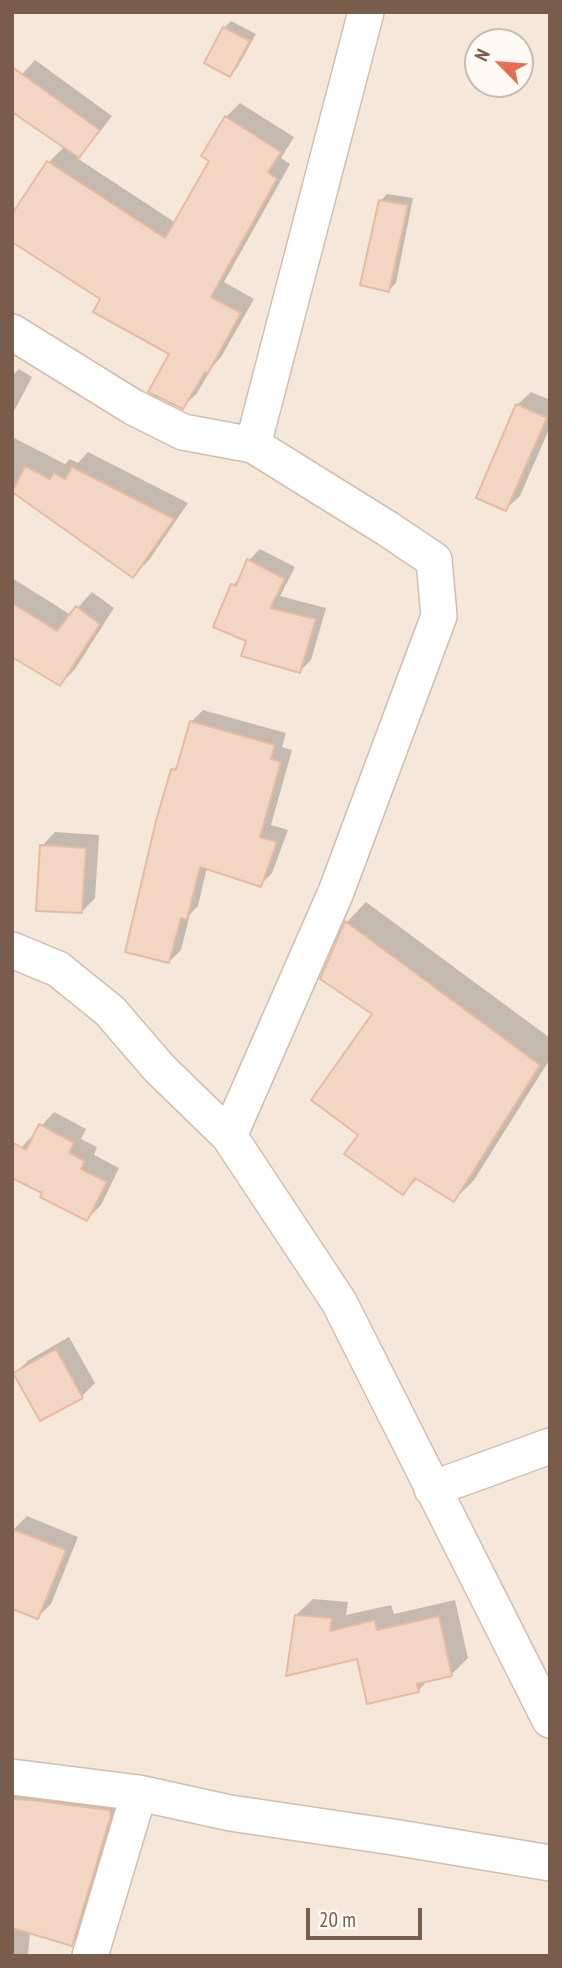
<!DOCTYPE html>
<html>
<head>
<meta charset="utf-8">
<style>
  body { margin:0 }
  #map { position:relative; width:562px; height:1968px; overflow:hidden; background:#fdf6ec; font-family:"PT Sans Narrow",sans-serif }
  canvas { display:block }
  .frame { position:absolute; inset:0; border:14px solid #7a5c4d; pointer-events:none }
  .north { position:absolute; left:464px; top:28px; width:70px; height:70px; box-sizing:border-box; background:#fffaf3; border:2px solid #cabbb1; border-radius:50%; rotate:295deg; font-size:19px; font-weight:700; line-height:28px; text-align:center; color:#7a5c4d }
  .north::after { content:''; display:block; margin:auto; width:24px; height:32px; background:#e76f51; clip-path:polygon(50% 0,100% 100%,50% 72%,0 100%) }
  .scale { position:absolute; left:306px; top:1908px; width:116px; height:32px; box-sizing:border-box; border:4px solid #7a5c4d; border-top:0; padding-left:9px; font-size:21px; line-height:24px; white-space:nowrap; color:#7a5c4d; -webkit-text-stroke:5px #fffaf3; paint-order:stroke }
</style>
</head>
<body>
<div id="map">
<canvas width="562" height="1968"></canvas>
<div class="frame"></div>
<div class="north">N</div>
<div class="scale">20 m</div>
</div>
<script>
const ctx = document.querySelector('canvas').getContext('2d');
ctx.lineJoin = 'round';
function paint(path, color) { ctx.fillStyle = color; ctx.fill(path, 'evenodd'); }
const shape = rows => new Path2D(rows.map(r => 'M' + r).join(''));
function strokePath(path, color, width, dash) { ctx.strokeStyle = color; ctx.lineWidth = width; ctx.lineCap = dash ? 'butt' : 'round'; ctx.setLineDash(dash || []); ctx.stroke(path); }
paint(shape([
  [12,12,550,12,550,1956,12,1956],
  [478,42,520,42,520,84,478,84]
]), '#f5e8da');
paint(shape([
  [231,21,256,34,237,68,230,75,224,28],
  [35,60,112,116,92,142,77,158,176,223,212,161,226,117,240,103,294,137,281,158,290,164,224,282,254,299,221,357,213,366,197,393,183,407,172,354,103,299,48,163,65,146,12,85],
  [387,194,413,198,396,283,389,290,380,201],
  [19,369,32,377,12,415,12,376],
  [531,392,550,400,550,427,520,496,506,509,517,405],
  [12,437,65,464,70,459,78,463,88,452,188,503,149,560,133,576,12,490],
  [260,549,295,567,280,596,326,608,311,660,300,671,248,640,233,585,242,576,249,560],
  [12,578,71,615,92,592,114,608,75,669,60,684,12,655],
  [203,710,286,733,282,747,292,750,271,825,288,830,272,873,260,885,207,867,198,906,190,914,181,950,169,962,173,770,180,763,191,722],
  [55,832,99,835,95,898,82,912,42,846],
  [366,902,550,1038,550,1059,474,1180,454,1200,418,1178,403,1193,361,1135,374,1014,322,979,347,922],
  [54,1112,86,1129,81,1139,97,1147,94,1155,119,1168,101,1205,87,1219,44,1192,21,1148],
  [69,1337,95,1383,82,1396,15,1373,29,1360],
  [27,1516,78,1537,51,1604,38,1617,13,1530],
  [313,1599,348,1602,346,1615,391,1605,394,1614,455,1600,468,1658,451,1675,429,1679,418,1691,358,1657,296,1615],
  [12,1781,128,1791,90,1925,71,1944,30,1932,28,1956,12,1956]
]), '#0003');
const building = shape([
  [223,27,250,41,230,77,204,63,223,27],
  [12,67,100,130,79,158,12,112,12,67],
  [225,116,281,152,268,172,277,179,211,297,241,313,208,373,205,372,183,409,148,392,169,354,93,312,100,299,12,242,12,214,47,161,165,238,209,161,201,156,225,116],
  [379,200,408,205,389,292,360,285,379,200],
  [516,404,547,418,506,511,476,498,516,404],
  [25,466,50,479,54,473,65,479,72,467,174,519,133,578,12,492,25,466],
  [247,559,285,579,270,608,316,619,300,673,241,656,246,641,213,627,231,584,236,586,247,559],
  [12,603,57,631,76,606,100,624,60,686,12,657,12,603],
  [190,721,275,745,271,759,281,762,260,837,277,842,261,887,200,867,187,920,181,918,169,963,125,952,156,821,171,769,176,770,190,721],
  [40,845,86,848,82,913,36,911,40,845],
  [345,921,540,1065,454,1202,415,1178,403,1195,344,1154,358,1135,311,1100,372,1014,320,979,345,921],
  [39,1124,74,1143,69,1153,85,1161,81,1169,107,1182,87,1221,40,1197,42,1193,12,1178,12,1142,26,1150,39,1124],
  [56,1349,83,1398,40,1421,13,1373,56,1349],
  [12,1529,66,1550,38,1619,12,1609,12,1529],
  [295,1615,332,1618,330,1631,375,1620,377,1630,439,1616,452,1676,417,1684,419,1692,367,1704,357,1659,286,1676,295,1615],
  [12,1799,31,1800,109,1810,111,1815,72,1946,12,1928,12,1799]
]);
paint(building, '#f3d5c3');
strokePath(building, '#e6bba3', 2);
const street = shape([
  [12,332,133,407,183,432,253,445,388,529,434,560,439,616,336,892,229,1136],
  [253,445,366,12],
  [12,950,58,969,110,1011,159,1068,229,1136,339,1302,550,1720],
  [432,1489,550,1446],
  [12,1777,139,1793,230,1813,393,1837,550,1863],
  [90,1956,139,1793]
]);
strokePath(street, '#d1beb0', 38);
strokePath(street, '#fff', 35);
</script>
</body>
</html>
